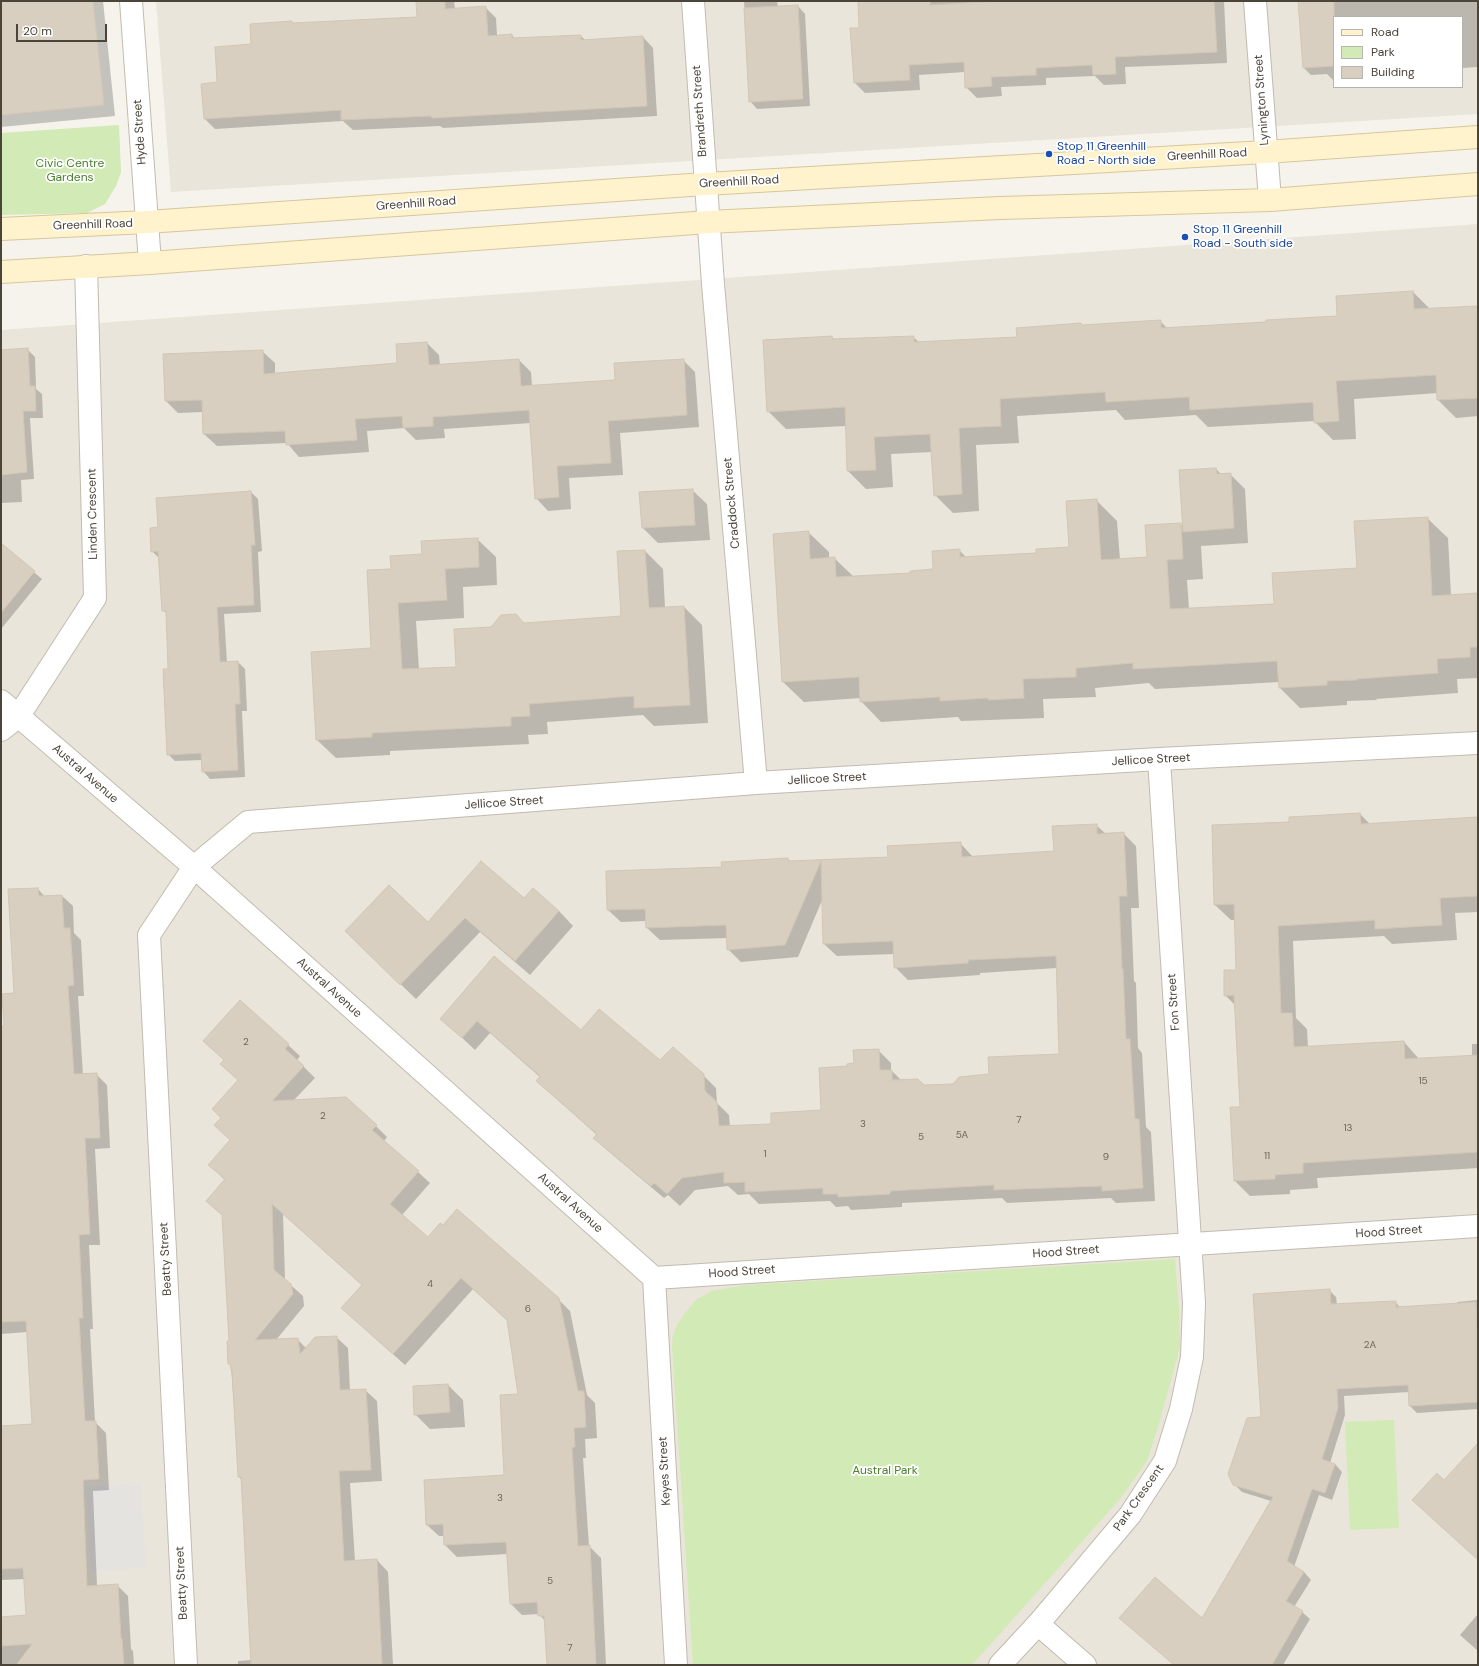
<!DOCTYPE html>
<html>
<head>
<meta charset="utf-8">
<style>
  body { margin:0 }
  #map { position:relative; width:1479px; height:1666px; overflow:hidden; background:#f6f3ec; font-family:"DM Sans",sans-serif }
  canvas { display:block }
  .frame { position:absolute; inset:0; border:2px solid #4b4439; pointer-events:none }
  .legend { position:absolute; left:1333px; top:16px; width:130px; height:72px; box-sizing:border-box; background:#fff; border:1px solid #b7b4b0; margin:0; padding:5px 7px; list-style:none; font-size:12px; color:#4b4439 }
  .legend li { display:flex; align-items:center; gap:8px; height:20px }
  .legend b { width:20px; border:1px solid #b7b4b0 }
  .scale { position:absolute; left:16px; top:24px; width:91px; height:18px; box-sizing:border-box; border:2px solid #4b4439; border-top:0; padding-left:5px; font-size:12px; line-height:14px; white-space:nowrap; color:#4b4439; -webkit-text-stroke:3px #fff; paint-order:stroke }
</style>
</head>
<body>
<div id="map">
<canvas width="1479" height="1666"></canvas>
<div class="frame"></div>
<ul class="legend">
<li><b style="height:5px;background:#fff3cd"></b>Road</li>
<li><b style="height:11px;background:#d2eab5"></b>Park</li>
<li><b style="height:11px;background:#d8cfc1"></b>Building</li>
</ul>
<div class="scale">20 m</div>
</div>
<script>
const ctx = document.querySelector('canvas').getContext('2d');
ctx.lineJoin = 'round';
function paint(path, color) { ctx.fillStyle = color; ctx.fill(path, 'evenodd'); }
const shape = rows => new Path2D(rows.map(r => 'M' + r).join(''));
function strokePath(path, color, width, dash) { ctx.strokeStyle = color; ctx.lineWidth = width; ctx.lineCap = dash ? 'butt' : 'round'; ctx.setLineDash(dash || []); ctx.stroke(path); }
function drawText(font, color, halo, rows, align = 'center') {
  ctx.font = font + ' "DM Sans",sans-serif'; ctx.lineWidth = 3.5; ctx.setLineDash([]); ctx.textBaseline = 'middle'; ctx.strokeStyle = halo; ctx.fillStyle = color; for (const [text, x, y, turn = 0] of rows) {
    ctx.save(); ctx.translate(x, y); ctx.rotate((+turn || 0) * Math.PI / 180); ctx.textAlign = isNaN(turn) ? turn : align; if (halo) ctx.strokeText(text, 0, 0); ctx.fillText(text, 0, 0); ctx.restore();
  }
}
paint(shape([
  [156,1,1478,1,1478,114,171,192],
  [1334,17,1462,17,1462,87,1334,87],
  [1478,224,1478,1665,1,1665,1,330]
]), '#eae5da');
paint(shape([
  [119,125,121,172,116,186,105,204,87,213,1,215,1,133],
  [1175,1259,1179,1309,1180,1347,1159,1424,1147,1461,1120,1499,972,1665,693,1665,672,1346,673,1335,677,1325,684,1314,697,1299,712,1291,746,1285],
  [1394,1420,1399,1528,1350,1530,1345,1422]
]), '#d2eab5');
paint(shape([
  [141,1483,146,1568,91,1571,86,1486]
]), '#e5e3e0');
paint(shape([
  [1,1,103,1,115,116,1,127],
  [417,1,454,1,455,9,485,7,496,18,497,36,512,35,515,39,581,36,585,40,643,37,653,48,657,116,443,128,440,126,353,130,343,121,215,129,205,119,202,85,219,83,252,45,292,22,294,24,418,18],
  [744,1,777,1,778,7,798,6,805,14,810,106,757,109,750,101],
  [859,1,987,1,987,3,1019,1,1224,1,1227,63,1125,67,1126,84,1104,85,1095,76,1046,78,1046,85,1001,87,1002,96,977,98,966,87,965,72,919,75,920,90,865,93,855,83,860,29],
  [1299,1,1478,1,1478,67,1462,68,1462,17,1334,17,1334,81,1327,74,1311,75,1304,68],
  [1413,292,1430,309,1478,307,1478,416,1456,418,1438,400,1438,393,1354,399,1356,439,1333,440,1315,422,1315,421,1208,427,1196,415,1125,420,1116,410,1017,416,1019,443,976,445,979,511,953,513,935,495,932,452,891,454,893,487,866,489,848,471,846,426,786,429,768,411,832,337,835,340,913,337,919,342,1018,338,1082,326,1160,321,1168,329,1267,322,1338,317],
  [427,343,439,355,440,366,519,360,531,372,532,386,616,381,683,360,695,372,699,427,620,433,623,475,569,478,571,509,548,511,536,498,531,423,444,429,445,438,416,440,404,428,367,431,369,452,299,457,287,443,217,446,204,434,203,412,178,413,166,401,262,351,275,363,275,374,399,364],
  [28,350,35,357,36,389,42,394,43,418,30,418,34,479,21,480,22,502,1,503,1,351],
  [1216,469,1222,475,1230,474,1245,489,1248,543,1201,546,1203,579,1187,580,1189,609,1275,604,1358,569,1427,518,1448,538,1451,595,1478,594,1478,678,1457,679,1458,693,1376,699,1377,700,1347,701,1347,705,1300,708,1280,688,1280,682,1155,689,1149,683,1095,688,1096,697,1043,699,1044,718,961,721,958,717,881,722,861,701,861,698,804,702,783,682,808,532,829,552,829,559,834,558,854,577,911,574,934,570,959,550,967,558,1037,554,1070,548,1096,500,1117,521,1120,560,1148,558,1180,524,1184,527],
  [692,490,707,504,710,540,658,543,643,528,641,493],
  [251,492,258,499,262,551,258,552,261,612,224,614,227,663,238,662,245,669,247,711,242,711,245,777,210,779,203,771,202,760,175,761,168,754,169,670,167,614,163,610,159,558,152,551,159,528],
  [477,539,496,557,497,585,463,587,464,618,416,621,419,670,457,668,525,624,622,617,645,551,663,569,665,608,684,607,702,625,708,723,654,726,643,715,547,722,548,734,528,735,529,744,390,751,390,755,336,758,317,740,372,649,392,570,423,555],
  [1,545,42,579,1,629],
  [1360,814,1370,824,1478,817,1478,912,1455,913,1457,940,1392,944,1384,936,1293,941,1296,1018,1307,1029,1308,1048,1404,1042,1419,1059,1472,1057,1472,1044,1478,1044,1478,1168,1317,1178,1318,1188,1290,1190,1290,1194,1250,1196,1235,1181,1241,1107,1235,1005,1225,995,1237,971,1235,920,1231,920,1215,905,1290,823],
  [1096,825,1106,834,1123,833,1136,846,1139,908,1131,908,1134,981,1136,983,1138,1048,1142,1053,1146,1127,1151,1132,1155,1201,1116,1203,1111,1198,1007,1203,1002,1198,902,1203,902,1207,851,1210,848,1206,836,1207,830,1201,759,1204,749,1194,738,1195,728,1186,695,1190,680,1206,668,1195,664,1198,607,1150,594,1138,597,1135,537,1081,540,1077,490,1033,475,1050,442,1019,495,957,581,1031,660,1062,703,1075,716,1088,717,1103,729,1115,730,1127,772,1125,822,1111,848,1067,878,1050,891,1063,891,1070,902,1081,923,1086,954,1085,1060,1055,1057,968,980,973,980,975,908,980,895,967,895,954,837,956,824,944,823,898,798,957,741,962,728,949,727,938,660,940,647,928,647,921,621,922,608,910,723,868,788,859,791,862,889,858,960,843,973,857,1055,852],
  [38,889,45,897,62,896,73,906,74,933,81,940,84,996,78,996,83,1075,96,1074,107,1085,110,1148,95,1149,100,1245,89,1245,93,1329,90,1329,95,1422,106,1433,109,1490,93,1491,97,1586,117,1585,128,1596,131,1649,133,1651,134,1665,1,1665,1,1618,27,1616,25,1579,1,1580,1,1427,33,1425,27,1332,1,1334,1,1028,5,1027,15,994],
  [524,899,559,911,573,926,530,975,480,932,416,999,361,946,428,923],
  [288,1045,300,1056,297,1060,315,1078,294,1100,376,1126,387,1137,384,1141,430,1183,402,1215,428,1238,558,1299,570,1311,587,1395,595,1403,597,1438,585,1439,586,1458,583,1458,589,1546,601,1558,606,1665,548,1665,546,1622,539,1614,522,1615,511,1604,507,1554,457,1557,445,1545,445,1536,439,1536,427,1525,505,1476,519,1395,508,1321,473,1289,405,1365,354,1319,362,1285,283,1214,285,1280,303,1296,304,1306,276,1340,297,1339,306,1348,336,1337,348,1348,350,1391,365,1390,377,1401,382,1481,350,1483,355,1561,377,1560,388,1572,393,1665,238,1665,238,1661,252,1660,242,1480,239,1477,231,1366,229,1364,230,1342,225,1180,210,1165,231,1141,222,1118,239,1081,225,1061,216,1052],
  [1329,1290,1336,1297,1337,1305,1395,1302,1401,1308,1458,1304,1457,1302,1478,1300,1478,1409,1417,1413,1410,1406,1409,1392,1344,1396,1345,1415,1330,1463,1335,1464,1342,1472,1332,1500,1319,1495,1294,1567,1304,1572,1311,1580,1294,1607,1302,1612,1310,1619,1283,1665,1175,1665,1271,1501,1242,1492,1234,1484,1263,1418],
  [448,1385,463,1400,465,1427,430,1429,415,1414],
  [1478,1614,1478,1651,1460,1635]
]), '#0003');
const building = shape([
  [1,1,93,1,104,105,1,115,1,1],
  [416,1,445,1,445,9,486,6,488,36,512,34,512,38,581,35,581,40,643,36,647,106,432,118,431,116,341,120,341,110,204,119,201,84,217,82,215,47,251,44,250,24,292,21,292,23,417,17,416,1],
  [858,1,930,1,930,5,1000,1,1214,1,1217,52,1115,57,1116,74,1093,75,1092,65,1036,68,1036,75,991,77,992,86,965,88,964,62,909,65,910,80,854,83,850,28,859,28,858,1],
  [1298,1,1334,1,1334,66,1303,68,1298,1],
  [798,5,803,99,749,102,744,8,798,5],
  [1413,291,1414,309,1478,306,1478,398,1437,400,1436,375,1336,381,1339,421,1314,423,1313,402,1190,410,1189,397,1106,402,1105,392,1000,399,1001,426,959,428,962,494,934,496,930,434,874,437,876,470,847,471,845,407,767,412,763,340,832,336,833,339,914,336,914,342,1017,337,1016,328,1081,323,1082,325,1161,320,1161,328,1266,322,1266,320,1337,316,1336,296,1413,291],
  [427,342,429,365,519,359,521,386,615,380,614,363,684,359,687,415,608,421,611,463,557,466,559,497,535,499,529,410,433,417,433,426,403,428,402,416,355,419,357,440,286,445,285,431,203,434,202,400,165,401,163,354,263,350,264,374,397,363,396,344,427,342],
  [28,348,30,386,35,386,36,411,23,411,27,472,1,475,1,350,28,348],
  [1216,468,1217,474,1231,473,1234,528,1183,532,1179,470,1216,468],
  [693,489,695,525,642,528,639,492,693,489],
  [251,491,255,545,251,545,254,605,217,607,220,662,238,661,240,704,235,704,238,770,202,772,201,753,167,755,163,669,168,669,166,611,162,611,158,551,151,552,150,528,158,527,156,498,251,491],
  [1097,499,1101,560,1147,557,1145,525,1181,523,1183,559,1167,560,1170,609,1274,604,1272,573,1357,568,1354,521,1428,517,1432,596,1478,593,1478,647,1470,647,1470,657,1437,659,1438,673,1357,679,1357,680,1327,681,1327,685,1279,688,1277,661,1133,669,1133,663,1076,668,1076,677,1023,679,1024,698,988,700,988,698,940,701,940,697,860,702,859,677,782,682,773,534,809,531,810,559,835,557,836,577,910,573,910,571,933,569,932,551,960,549,960,557,1036,553,1036,549,1069,547,1066,501,1097,499],
  [478,538,479,567,445,569,447,600,398,603,402,669,456,667,454,629,491,627,501,615,516,614,524,623,621,616,617,551,645,550,649,608,684,606,690,705,634,708,634,696,529,704,530,716,511,717,511,726,372,733,372,737,316,740,311,652,371,648,367,570,391,569,390,556,422,554,421,541,478,538],
  [1,543,35,571,1,613,1,543],
  [1360,813,1361,824,1478,817,1478,896,1440,898,1442,925,1375,929,1375,920,1278,926,1281,1013,1292,1013,1294,1047,1404,1041,1405,1059,1478,1055,1478,1152,1303,1163,1303,1173,1275,1175,1275,1179,1234,1181,1230,1107,1240,1107,1234,995,1224,996,1224,970,1236,970,1234,904,1214,905,1212,825,1289,822,1289,817,1360,813],
  [1097,824,1097,834,1124,832,1127,896,1119,896,1122,969,1123,969,1126,1039,1130,1039,1135,1119,1139,1119,1143,1188,1102,1191,1102,1186,994,1190,994,1185,890,1191,890,1194,838,1197,838,1194,823,1194,823,1188,745,1192,745,1182,724,1183,724,1172,682,1178,667,1194,654,1183,651,1186,593,1138,597,1134,536,1081,540,1076,477,1021,462,1038,440,1019,494,956,581,1030,599,1009,660,1060,673,1047,704,1074,705,1091,717,1102,719,1126,771,1124,771,1113,821,1110,819,1068,847,1066,847,1064,854,1063,853,1050,879,1049,880,1070,892,1070,892,1080,918,1079,924,1085,953,1084,959,1077,989,1074,988,1057,1059,1054,1056,956,968,960,968,963,894,968,893,941,823,944,821,861,785,945,727,950,726,925,646,928,645,909,607,910,606,871,722,867,721,862,788,858,789,861,888,857,887,846,961,842,962,857,1054,851,1052,826,1097,824],
  [481,861,524,898,533,888,559,911,515,961,465,918,400,985,345,931,389,885,428,922,481,861],
  [38,888,39,896,62,895,64,928,70,928,74,985,68,986,74,1074,97,1073,100,1138,85,1138,90,1234,79,1235,83,1318,79,1318,85,1421,96,1421,99,1479,83,1480,87,1586,118,1584,121,1639,122,1639,124,1665,16,1665,32,1644,1,1646,1,1617,26,1615,23,1568,1,1569,1,1426,32,1424,26,1321,1,1322,1,1027,4,1026,2,994,14,993,8,889,38,888],
  [240,1000,289,1044,285,1049,304,1066,272,1101,346,1097,377,1125,372,1130,419,1171,390,1204,428,1237,440,1223,443,1225,457,1209,559,1298,578,1391,584,1391,586,1427,574,1428,575,1447,572,1447,578,1546,590,1545,596,1665,547,1665,544,1616,538,1616,537,1602,510,1604,506,1542,444,1545,443,1524,426,1525,424,1480,504,1475,500,1395,518,1394,507,1320,461,1278,393,1354,341,1308,362,1285,272,1204,274,1270,291,1284,293,1294,255,1340,298,1338,300,1354,315,1337,337,1336,340,1390,366,1389,371,1470,339,1471,344,1561,377,1559,382,1665,251,1665,241,1477,238,1477,232,1369,231,1370,230,1364,228,1364,227,1341,229,1341,222,1215,206,1201,225,1179,208,1165,230,1140,214,1125,221,1118,212,1109,238,1080,220,1064,224,1060,203,1041,240,1000],
  [1330,1289,1331,1304,1396,1301,1396,1307,1476,1302,1478,1344,1478,1402,1409,1406,1408,1385,1337,1389,1338,1408,1322,1459,1335,1464,1325,1493,1312,1489,1287,1561,1304,1572,1286,1601,1303,1611,1272,1665,1174,1665,1119,1618,1155,1577,1202,1618,1273,1497,1233,1485,1228,1474,1247,1418,1261,1417,1253,1294,1330,1289],
  [448,1384,450,1412,414,1415,413,1386,448,1384],
  [1478,1443,1478,1560,1412,1500,1437,1473,1444,1480,1478,1443]
]);
paint(building, '#d8cfc1');
strokePath(building, '#d3c7b4', 1);
const street = shape([
  [131,1,150,263],
  [693,1,713,284,756,783],
  [1255,1,1270,200],
  [1,701,194,867,654,1278],
  [1,730,18,717,95,598,86,266],
  [654,1278,1478,1226],
  [654,1278,676,1665],
  [1038,1624,1085,1665],
  [186,1665,149,935,194,867,248,822,756,783,1159,759,1478,743],
  [1000,1665,1038,1624,1130,1515,1165,1461,1181,1409,1192,1357,1194,1303,1159,759]
]);
const secondary = shape([
  [1,229,147,222,705,184,1266,152,1478,137],
  [1,272,150,263,708,222,1000,208,1270,200,1478,184]
]);
strokePath(street, '#c2bbae', 24);
strokePath(secondary, '#d6c79b', 24);
strokePath(street, '#fff', 22);
strokePath(secondary, '#fff3cd', 22);
for (const [x, y, r, color] of [
  [1049,154,4,"#1a4fb4"],
  [1185,237,4,"#1a4fb4"]
]) { const dot = new Path2D(); dot.arc(x, y, r, 0, 2 * Math.PI); ctx.fillStyle = color; ctx.fill(dot); strokePath(dot, '#fff', 1.5); }
drawText('10px', '#6e675b', null, [
  ["2",246,1042],
  ["15",1423,1081],
  ["2",323,1116],
  ["7",1019,1120],
  ["3",863,1124],
  ["13",1348,1128],
  ["5A",962,1135],
  ["5",921,1137],
  ["1",765,1154],
  ["11",1267,1156],
  ["9",1106,1157],
  ["4",430,1284],
  ["6",528,1309],
  ["2A",1370,1345],
  ["3",500,1498],
  ["5",550,1581],
  ["7",570,1648]
]);
drawText('12px', '#4b4439', '#fff', [
  ["Lynington Street",1262,100,-94],
  ["Brandreth Street",700,111,-94],
  ["Hyde Street",140,132,-94],
  ["Greenhill Road",1207,155,-3],
  ["Greenhill Road",739,182,-3],
  ["Greenhill Road",416,204,-4],
  ["Greenhill Road",93,225,-2],
  ["Craddock Street",732,503,-95],
  ["Linden Crescent",93,514,-91],
  ["Jellicoe Street",1151,760,-3],
  ["Austral Avenue",85,774,41],
  ["Jellicoe Street",827,779,-3],
  ["Jellicoe Street",504,803,-4],
  ["Austral Avenue",329,988,42],
  ["Fon Street",1174,1002,-94],
  ["Austral Avenue",570,1203,42],
  ["Hood Street",1389,1232,-4],
  ["Hood Street",1066,1252,-4],
  ["Beatty Street",166,1259,-93],
  ["Hood Street",742,1272,-4],
  ["Keyes Street",665,1471,-93],
  ["Park Crescent",1139,1498,-55],
  ["Beatty Street",182,1583,-93]
]);
drawText('12px', '#164399', '#fff', [
  ["Stop 11 Greenhill",1057,147],
  ["Road - North side",1057,161],
  ["Stop 11 Greenhill",1193,230],
  ["Road - South side",1193,244]
], 'left');
drawText('12px', '#4a7f2a', '#fff', [
  ["Civic Centre",70,164],
  ["Gardens",70,178],
  ["Austral Park",885,1471]
]);
</script>
</body>
</html>
